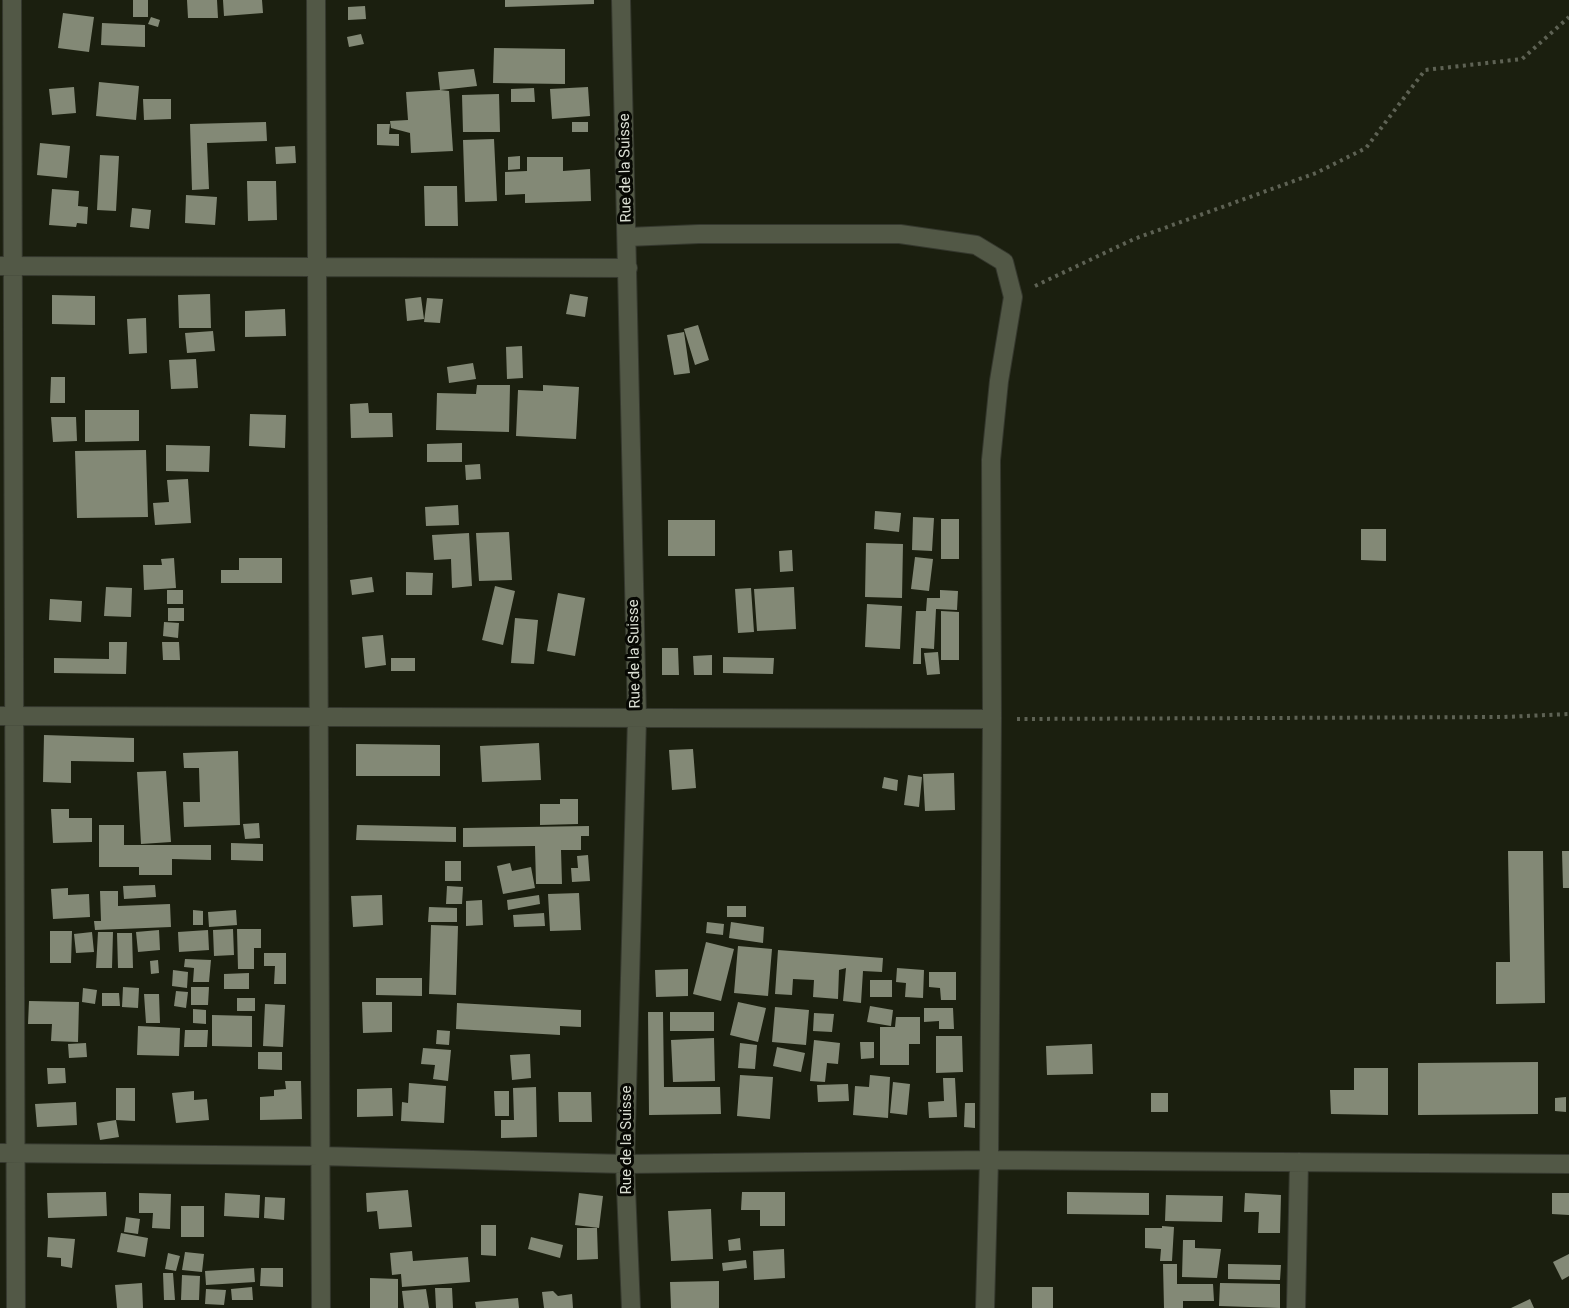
<!DOCTYPE html>
<html>
<head>
<meta charset="utf-8">
<style>
  body { margin:0 }
  canvas { display:block; background:#1b1f0f }
</style>
</head>
<body>
<canvas width="1569" height="1308"></canvas>
<script>
const ctx = document.querySelector('canvas').getContext('2d');
ctx.lineJoin = 'round';
function paint(path, color) { ctx.fillStyle = color; ctx.fill(path, 'evenodd'); }
const shape = rows => new Path2D(rows.map(r => 'M' + r).join(''));
function strokePath(path, color, width, dash) { ctx.strokeStyle = color; ctx.lineWidth = width; ctx.lineCap = dash ? 'butt' : 'round'; ctx.setLineDash(dash || []); ctx.stroke(path); }
function drawText(font, color, halo, rows, align = 'center') {
  ctx.font = font + ' Roboto,sans-serif'; ctx.lineWidth = 6; ctx.setLineDash([]); ctx.textBaseline = 'middle'; ctx.strokeStyle = halo; ctx.fillStyle = color; for (const [text, x, y, turn = 0] of rows) {
    ctx.save(); ctx.translate(x, y); ctx.rotate((+turn || 0) * Math.PI / 180); ctx.textAlign = isNaN(turn) ? turn : align; if (halo) ctx.strokeText(text, 0, 0); ctx.fillText(text, 0, 0); ctx.restore();
  }
}
paint(shape([
  [133,0,148,0,148,17,133,17],
  [187,0,217,0,218,18,188,18],
  [223,0,262,0,263,13,224,16],
  [505,0,594,0,594,4,505,7],
  [365,6,366,19,348,20,348,7],
  [63,13,94,17,89,52,58,48],
  [151,17,160,20,158,27,148,24],
  [102,23,145,25,145,47,101,45],
  [361,34,364,44,349,47,347,37],
  [494,48,565,49,565,84,493,83],
  [474,69,477,86,440,90,438,72],
  [99,82,139,86,136,120,96,116],
  [74,87,76,113,52,115,49,89],
  [588,87,590,116,552,119,550,89],
  [534,88,535,102,511,102,511,89],
  [440,90,449,91,453,151,411,153,410,133,391,128,390,121,408,120,406,92],
  [499,94,500,132,463,132,462,95],
  [143,99,171,99,171,119,144,120],
  [266,122,267,141,207,143,209,189,192,190,190,124],
  [572,122,588,122,588,132,572,132],
  [377,124,390,124,389,134,399,134,399,146,377,145],
  [494,139,497,201,465,202,463,140],
  [40,143,70,146,67,178,37,175],
  [295,146,296,163,276,164,275,147],
  [100,155,119,156,116,211,97,210],
  [520,156,520,169,508,170,508,157],
  [527,157,563,157,563,171,590,169,591,201,525,203,525,194,505,195,505,172,527,171],
  [247,181,276,181,277,220,248,221],
  [424,186,457,186,458,226,425,226],
  [52,189,79,191,78,206,88,207,87,224,77,223,76,227,49,225],
  [186,195,217,197,215,225,185,223],
  [132,208,151,210,149,229,130,227],
  [210,294,211,328,179,328,178,295],
  [570,294,588,297,585,317,566,314],
  [52,295,95,296,95,325,52,324],
  [421,297,424,319,407,321,405,299],
  [427,298,443,299,440,323,424,322],
  [285,309,286,336,245,337,245,311],
  [146,318,147,353,129,354,127,319],
  [698,325,709,360,695,365,684,329],
  [213,331,215,351,187,353,185,333],
  [684,332,690,373,674,375,667,335],
  [522,346,523,378,507,379,506,347],
  [196,359,198,388,171,389,169,360],
  [473,363,476,379,449,383,447,367],
  [51,377,65,377,65,403,50,403],
  [477,385,510,385,509,432,436,430,437,393,476,394],
  [543,385,579,387,576,439,516,436,518,390,543,391],
  [368,403,369,413,392,413,393,437,351,438,350,404],
  [85,410,139,410,139,441,85,442],
  [250,414,286,415,285,448,249,446],
  [51,417,76,417,77,441,53,442],
  [462,443,462,462,427,462,427,444],
  [166,445,210,446,209,472,166,471],
  [146,450,148,517,77,518,75,451],
  [480,464,481,479,466,480,465,465],
  [188,479,191,523,155,525,153,503,169,502,167,480],
  [458,505,459,525,426,526,425,507],
  [875,511,901,513,899,532,874,529],
  [913,517,934,518,932,551,912,550],
  [941,519,959,519,959,559,941,559],
  [668,520,715,520,715,556,668,556],
  [1361,529,1386,529,1386,561,1361,560],
  [509,532,512,580,479,581,476,533],
  [469,533,472,586,452,588,451,559,434,560,432,535],
  [866,543,903,544,902,598,865,597],
  [792,550,793,571,780,572,779,551],
  [915,557,933,559,929,591,911,589],
  [174,558,176,588,144,590,143,565,162,565,161,559],
  [239,558,282,558,282,583,221,583,221,570,239,570],
  [406,572,433,573,432,595,406,595],
  [372,577,374,592,352,595,350,580],
  [495,586,515,591,503,645,482,640],
  [106,587,132,588,131,617,104,616],
  [794,587,796,629,757,631,754,589],
  [751,588,754,632,738,633,735,589],
  [167,590,183,590,183,604,167,604],
  [940,590,958,591,957,610,936,609,934,649,921,648,921,664,913,664,916,611,926,611,927,598,940,598],
  [558,593,585,598,575,656,547,651],
  [50,599,82,601,81,622,49,620],
  [867,604,902,606,900,649,865,647],
  [168,608,184,608,184,621,168,621],
  [941,611,959,612,959,660,941,660],
  [515,618,538,620,534,664,511,663],
  [164,622,179,623,178,638,163,636],
  [383,635,386,665,365,668,362,637],
  [109,642,127,642,126,674,54,673,54,658,109,659],
  [162,642,179,642,180,660,163,660],
  [662,648,678,648,679,675,662,675],
  [938,652,940,674,927,675,924,653],
  [712,655,712,675,694,675,693,656],
  [723,657,774,658,773,674,723,673],
  [391,658,415,658,415,671,391,671],
  [44,735,134,738,134,762,71,761,71,783,43,782],
  [539,743,541,780,482,782,480,746],
  [356,744,440,745,440,776,356,776],
  [693,749,696,788,672,790,669,750],
  [238,751,240,825,184,827,183,802,200,802,199,768,184,768,183,753],
  [166,771,171,842,141,844,137,772],
  [954,773,955,810,925,811,923,774],
  [908,775,922,777,919,807,904,805],
  [884,777,898,780,897,791,882,788],
  [560,799,578,799,578,824,540,825,540,804,560,804],
  [51,809,69,809,69,818,92,818,92,842,53,843],
  [259,823,260,838,245,839,243,824],
  [99,825,124,825,124,845,211,845,211,860,172,859,172,875,139,875,139,867,99,867],
  [357,825,456,827,456,842,356,840],
  [589,826,589,836,581,836,581,850,561,850,562,884,536,884,535,846,463,847,463,828],
  [231,843,263,844,263,861,231,860],
  [1508,851,1543,851,1545,1003,1496,1004,1496,962,1510,962],
  [1562,851,1569,851,1569,888,1563,888],
  [588,855,590,881,572,882,571,868,578,868,577,856],
  [445,861,461,861,461,881,445,881],
  [510,863,512,871,531,867,535,888,503,894,497,866],
  [155,885,156,897,124,899,123,886],
  [447,886,463,887,462,904,446,904],
  [68,888,68,895,89,894,90,917,53,919,51,889],
  [100,891,118,891,118,906,170,904,171,927,95,930,94,921,101,921],
  [579,893,581,930,550,931,548,894],
  [382,895,383,925,353,927,351,896],
  [539,895,540,904,508,910,507,900],
  [482,900,483,925,466,926,466,901],
  [727,906,746,906,746,917,727,917],
  [429,907,457,908,457,922,428,922],
  [193,910,203,911,203,925,193,925],
  [236,910,237,925,209,927,208,912],
  [544,913,545,926,514,927,513,915],
  [707,922,724,924,723,935,706,933],
  [731,922,764,927,763,943,729,938],
  [431,925,458,926,456,995,429,994],
  [233,929,234,955,214,956,213,930],
  [237,929,261,929,261,948,254,948,254,969,238,969],
  [159,930,160,950,138,952,136,932],
  [208,930,209,950,179,952,178,932],
  [50,931,72,931,71,963,50,963],
  [92,932,94,952,76,953,74,934],
  [98,932,113,932,112,968,96,968],
  [117,933,132,933,133,968,118,968],
  [706,942,734,949,721,1001,693,994],
  [738,946,772,949,768,996,734,993],
  [778,950,883,958,882,972,863,971,861,1003,843,1001,846,968,839,970,838,999,813,997,814,980,793,979,792,995,775,994],
  [264,953,286,953,286,984,274,984,275,966,264,966],
  [185,959,211,960,209,982,193,982,194,968,184,967],
  [158,960,159,973,151,974,150,961],
  [897,968,924,970,923,998,905,997,906,983,896,982],
  [688,969,688,996,656,997,655,970],
  [173,970,188,972,187,988,172,986],
  [929,972,956,972,956,1000,941,1000,940,988,929,987],
  [249,973,249,989,224,989,224,974],
  [376,978,422,978,422,996,376,995],
  [870,980,892,980,892,997,870,997],
  [123,987,139,988,138,1008,122,1007],
  [191,987,209,987,208,1005,191,1005],
  [83,988,97,990,95,1004,82,1002],
  [176,991,188,992,186,1008,174,1006],
  [102,993,119,993,120,1006,102,1006],
  [144,994,159,994,160,1023,146,1023],
  [237,998,255,998,255,1011,237,1011],
  [29,1001,79,1002,78,1042,51,1041,52,1024,28,1024],
  [362,1002,392,1002,392,1032,363,1033],
  [738,1002,766,1008,758,1042,730,1035],
  [457,1003,581,1010,581,1027,560,1026,560,1035,456,1029],
  [265,1004,285,1005,283,1047,263,1046],
  [870,1006,893,1010,891,1026,867,1022],
  [775,1007,809,1010,806,1045,772,1042],
  [924,1008,953,1008,954,1029,939,1029,939,1021,924,1022],
  [193,1009,206,1010,206,1024,193,1023],
  [648,1012,663,1012,664,1087,720,1087,721,1114,649,1115],
  [670,1012,714,1012,714,1031,670,1031],
  [814,1013,834,1014,832,1032,813,1031],
  [212,1015,252,1016,252,1047,212,1046],
  [896,1017,920,1017,920,1044,909,1044,909,1065,880,1065,880,1027,895,1027],
  [138,1026,180,1028,179,1056,137,1055],
  [185,1030,208,1030,207,1047,184,1047],
  [437,1030,450,1031,449,1045,436,1044],
  [936,1036,962,1036,963,1072,936,1073],
  [714,1038,715,1081,673,1082,671,1040],
  [814,1040,840,1043,838,1064,827,1063,825,1082,810,1081],
  [860,1042,874,1042,874,1058,861,1059],
  [86,1043,87,1057,69,1058,68,1044],
  [740,1043,757,1045,755,1069,738,1068],
  [1092,1044,1093,1074,1047,1075,1046,1046],
  [777,1047,805,1053,801,1072,773,1066],
  [423,1048,451,1050,448,1081,433,1079,435,1065,421,1064],
  [258,1052,282,1052,282,1070,258,1069],
  [530,1054,531,1078,512,1080,510,1055],
  [1538,1062,1538,1114,1418,1115,1418,1063],
  [47,1068,65,1068,66,1083,48,1084],
  [1354,1068,1388,1068,1388,1115,1331,1114,1330,1090,1354,1090],
  [740,1075,773,1077,770,1119,737,1116],
  [870,1075,890,1077,888,1118,853,1115,855,1086,869,1087],
  [943,1078,955,1078,957,1117,929,1118,928,1102,944,1101],
  [285,1081,301,1081,302,1119,260,1120,260,1097,274,1096,274,1090,286,1089],
  [893,1082,910,1084,907,1115,890,1113],
  [409,1083,446,1086,444,1123,401,1121,402,1102,408,1103],
  [848,1084,849,1101,818,1102,817,1085],
  [536,1087,537,1137,501,1138,501,1120,514,1120,513,1088],
  [116,1088,135,1088,135,1121,116,1120,119,1137,100,1140,97,1123,116,1120],
  [392,1088,393,1116,357,1117,357,1089],
  [194,1091,194,1100,207,1099,209,1120,176,1123,172,1093],
  [494,1091,509,1091,509,1116,495,1116],
  [558,1092,591,1092,592,1122,559,1122],
  [1151,1093,1168,1093,1168,1112,1151,1112],
  [1566,1097,1566,1112,1555,1111,1555,1098],
  [76,1102,77,1125,37,1127,35,1104],
  [965,1103,975,1103,975,1128,964,1127],
  [408,1190,412,1227,379,1229,377,1211,367,1212,366,1193],
  [106,1192,107,1216,48,1218,47,1193],
  [742,1192,785,1192,785,1226,760,1226,760,1210,741,1210],
  [1067,1192,1149,1193,1149,1215,1067,1214],
  [139,1193,171,1194,170,1229,152,1228,153,1213,139,1213],
  [225,1193,260,1195,259,1218,224,1216],
  [579,1193,603,1196,599,1228,575,1225],
  [1245,1193,1281,1195,1280,1233,1258,1233,1259,1212,1244,1212],
  [1552,1193,1569,1193,1569,1215,1552,1214],
  [1166,1195,1223,1196,1222,1222,1165,1221],
  [265,1197,285,1198,284,1220,264,1218],
  [181,1206,204,1206,204,1237,181,1237],
  [711,1209,713,1259,671,1261,668,1211],
  [126,1217,140,1219,138,1234,124,1232],
  [481,1225,496,1225,496,1256,481,1255],
  [1162,1226,1174,1227,1172,1261,1160,1261,1161,1249,1145,1248,1145,1228,1162,1228],
  [577,1228,597,1228,598,1259,577,1260],
  [121,1233,148,1238,145,1257,117,1252],
  [48,1237,75,1239,72,1268,61,1266,61,1258,47,1257],
  [531,1237,563,1245,560,1258,528,1249],
  [740,1238,741,1250,729,1251,728,1240],
  [1183,1240,1195,1240,1195,1248,1221,1249,1217,1278,1182,1277],
  [784,1249,785,1278,754,1280,753,1251],
  [412,1251,413,1261,468,1257,470,1282,402,1287,401,1274,392,1275,390,1253],
  [185,1252,204,1254,202,1272,182,1270],
  [168,1253,180,1256,176,1271,165,1269],
  [1569,1254,1569,1276,1562,1280,1553,1262],
  [746,1260,747,1268,723,1271,722,1263],
  [1163,1264,1177,1264,1177,1284,1213,1284,1214,1301,1183,1301,1183,1308,1164,1308],
  [1228,1264,1281,1265,1280,1280,1228,1279],
  [254,1268,255,1282,206,1285,205,1271],
  [261,1268,283,1268,283,1287,260,1286],
  [163,1273,173,1273,175,1300,164,1300],
  [182,1275,200,1276,199,1300,181,1300],
  [370,1278,398,1279,398,1308,370,1308],
  [719,1281,719,1308,671,1308,670,1282],
  [142,1283,143,1308,117,1308,115,1285],
  [1220,1283,1280,1284,1280,1308,1219,1306],
  [252,1287,253,1300,232,1300,231,1289],
  [1032,1287,1053,1287,1053,1308,1032,1308],
  [435,1288,452,1288,453,1308,436,1308],
  [206,1289,226,1290,224,1305,205,1304],
  [426,1289,429,1308,404,1308,402,1291],
  [553,1291,558,1296,572,1294,573,1308,544,1308,542,1292],
  [518,1298,519,1308,476,1308,475,1302],
  [1530,1299,1534,1308,1511,1308]
]), '#838976');
const minor = shape([
  [12,0,16,1308],
  [316,0,321,1308],
  [621,0,637,718,625,1164,631,1308],
  [627,237,699,234,900,234,976,245,1004,262,1013,297,999,381,991,460,992,719,989,1160,985,1308],
  [0,266,628,268],
  [0,716,992,719],
  [0,1153,320,1156,625,1164,989,1160,1569,1164],
  [1296,1308,1299,1162]
]);
strokePath(minor, '#35382e', 20);
strokePath(shape([
  [1035,286,1134,239,1316,173,1366,148,1425,70,1522,59,1569,17],
  [1017,719,1504,717,1569,714]
]), '#5e6254', 4, [3, 4.5]);
strokePath(minor, '#525846', 18);
drawText('15px', '#daded3', '#070803', [
  ["Rue de la Suisse",626,168,-91],
  ["Rue de la Suisse",635,654,-91],
  ["Rue de la Suisse",627,1140,-90]
]);
</script>
</body>
</html>
